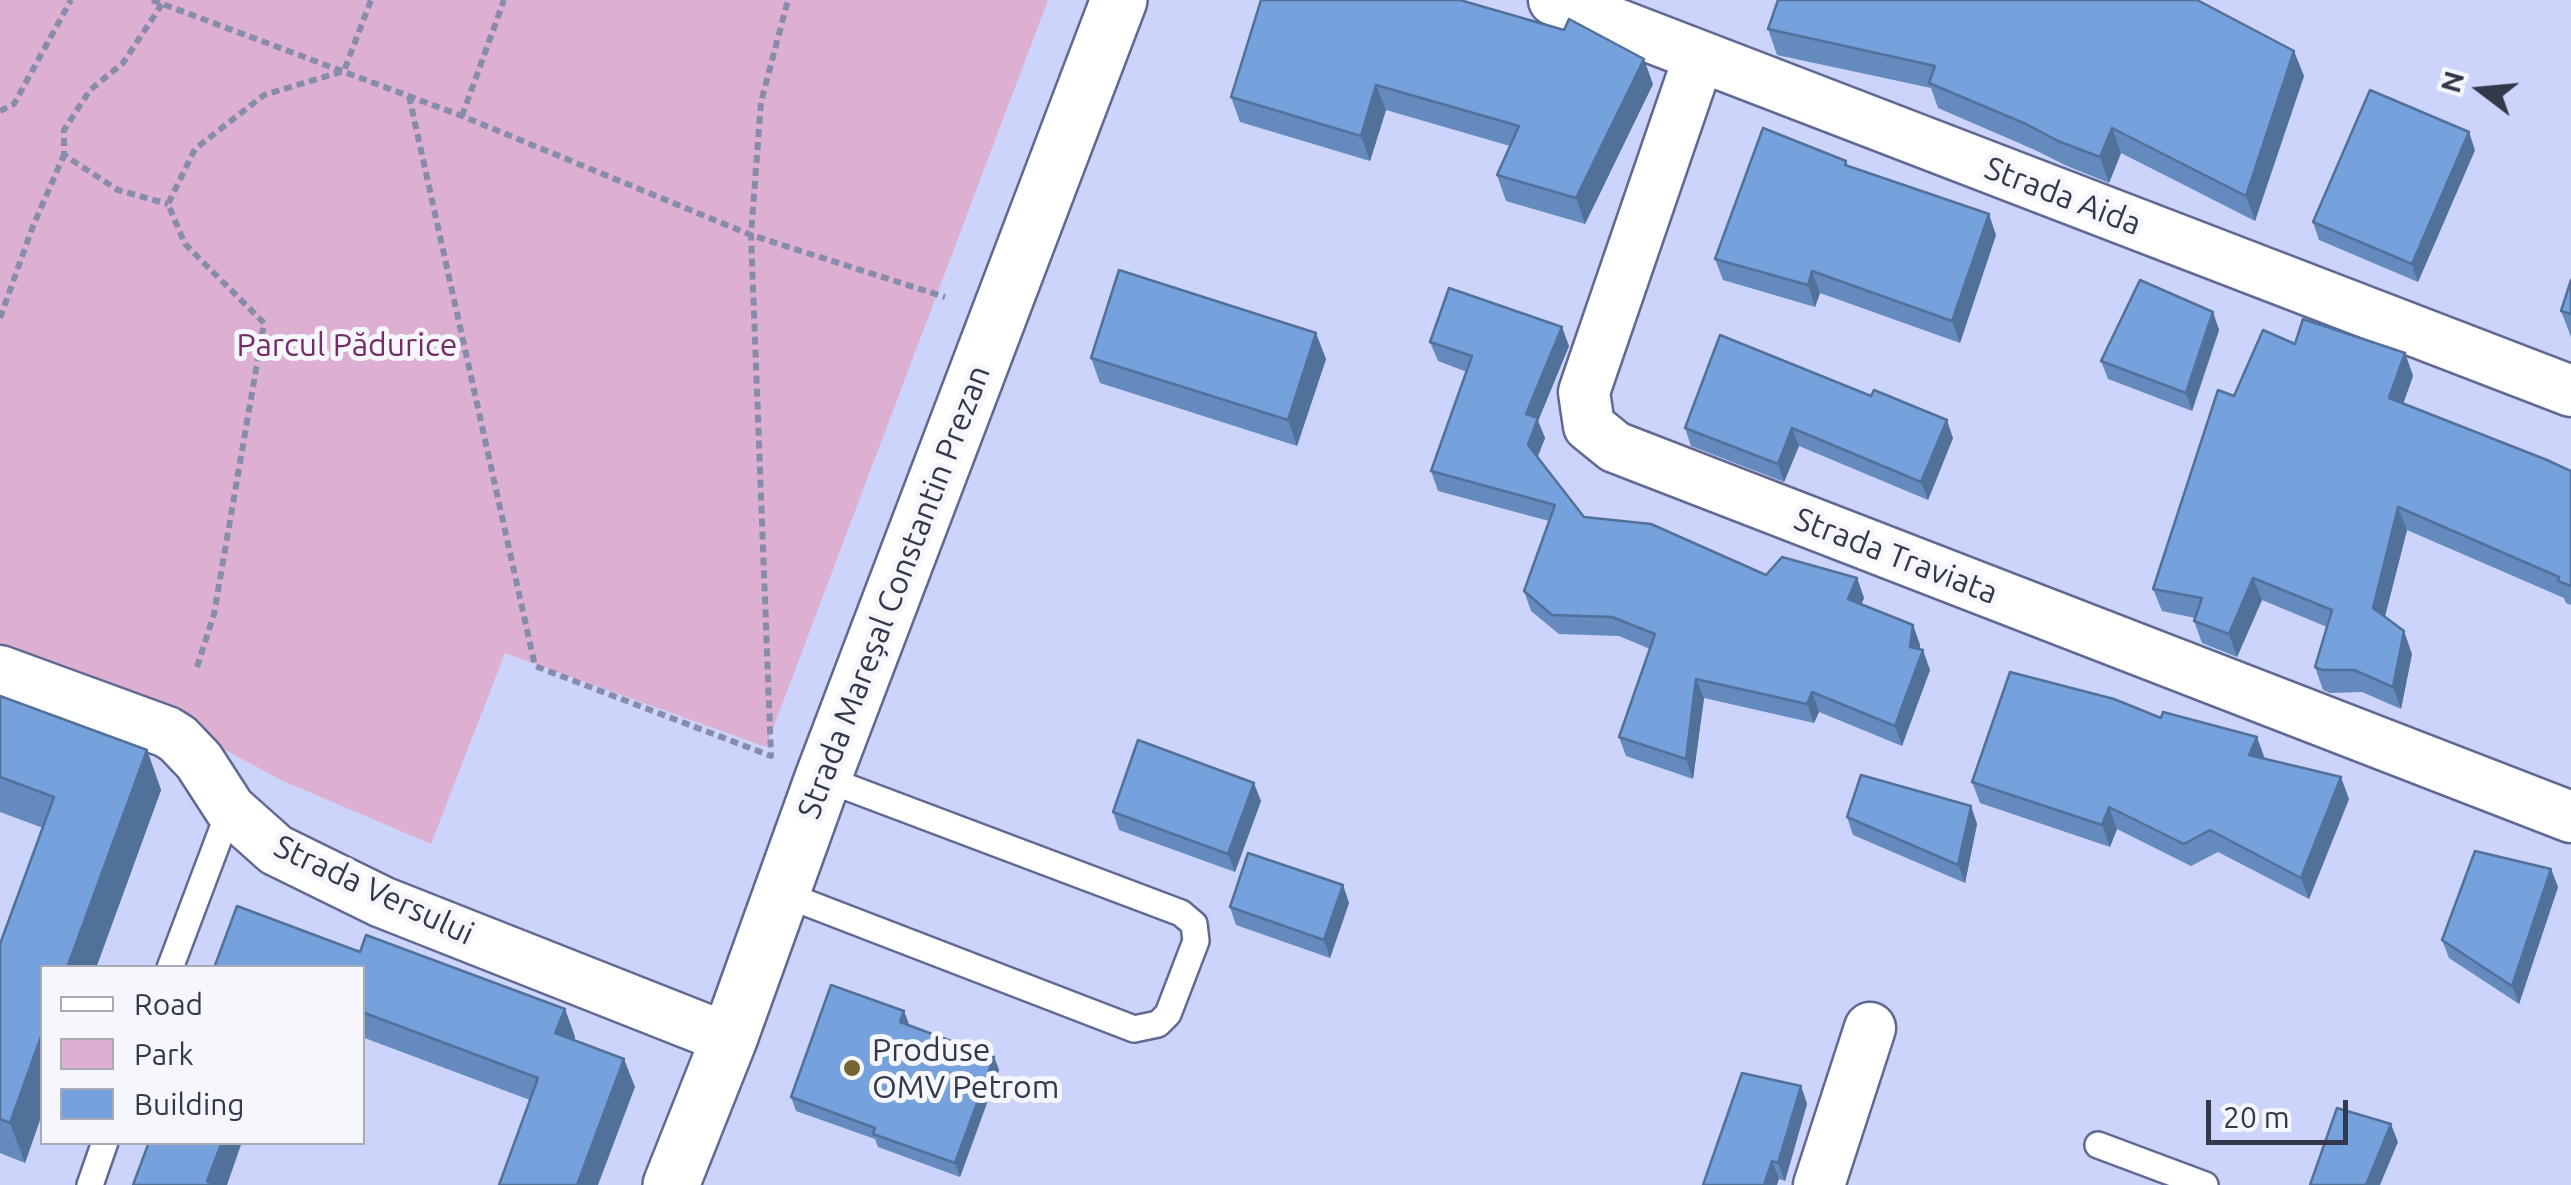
<!DOCTYPE html>
<html>
<head>
<meta charset="utf-8">
<style>
  body { margin:0 }
  #map { position:relative; width:2571px; height:1185px; overflow:hidden; background:#ccd4fb; font-family:Ubuntu,sans-serif }
  canvas { display:block }
  .legend { position:absolute; left:40px; top:965px; width:325px; height:180px; box-sizing:border-box; background:#f5f7fc; border:2px solid #a8abb5; margin:0; padding:12px 18px; list-style:none; font-size:30px; color:#34384b }
  .legend li { display:flex; align-items:center; gap:20px; height:50px }
  .legend b { width:50px; border:2px solid #a8abb5 }
  .north { position:absolute; left:2431px; top:40px; width:100px; height:100px; -webkit-text-stroke:8px #f5f7fc; paint-order:stroke; rotate:286deg; font-size:28px; font-weight:700; line-height:40px; text-align:center; color:#34384b }
  .north::after { content:''; display:block; margin:auto; width:35px; height:45px; background:#34384b; clip-path:polygon(50% 0,100% 100%,50% 72%,0 100%) }
  .scale { position:absolute; left:2206px; top:1100px; width:142px; height:45px; box-sizing:border-box; border:5px solid #34384b; border-top:0; padding-left:12px; font-size:30px; line-height:35px; white-space:nowrap; color:#34384b; -webkit-text-stroke:8px #f5f7fc; paint-order:stroke }
</style>
</head>
<body>
<div id="map">
<canvas width="2571" height="1185"></canvas>
<ul class="legend">
<li><b style="height:12px;background:#fff"></b>Road</li>
<li><b style="height:28px;background:#ddb0d1"></b>Park</li>
<li><b style="height:28px;background:#75a1dc"></b>Building</li>
</ul>
<div class="north">N</div>
<div class="scale">20 m</div>
</div>
<script>
const ctx = document.querySelector('canvas').getContext('2d');
ctx.lineJoin = 'round';
function paint(path, color) { ctx.fillStyle = color; ctx.fill(path, 'evenodd'); }
const shape = rows => new Path2D(rows.map(r => 'M' + r).join(''));
function strokePath(path, color, width, dash) { ctx.strokeStyle = color; ctx.lineWidth = width; ctx.lineCap = dash ? 'butt' : 'round'; ctx.setLineDash(dash || []); ctx.stroke(path); }
function drawText(font, color, halo, rows, align = 'center') {
  ctx.font = font + ' Ubuntu,sans-serif'; ctx.lineWidth = 10; ctx.setLineDash([]); ctx.textBaseline = 'middle'; ctx.strokeStyle = halo; ctx.fillStyle = color; for (const [text, x, y, turn = 0] of rows) {
    ctx.save(); ctx.translate(x, y); ctx.rotate((+turn || 0) * Math.PI / 180); ctx.textAlign = isNaN(turn) ? turn : align; if (halo) ctx.strokeText(text, 0, 0); ctx.fillText(text, 0, 0); ctx.restore();
  }
}
paint(shape([
  [0,0,1048,0,766,747,505,653,431,844,281,780,190,731,0,660]
]), '#ddb0d1');
const lane = shape([
  [781,893,1134,1029,1158,1024,1168,1014,1196,941,1194,924,1181,913,823,778],
  [170,968,230,809],
  [2098,1145,2205,1185],
  [90,1185,105,1142]
]);
const street = shape([
  [1554,0,2571,391],
  [1699,57,1584,392,1589,426,1615,447,2571,817],
  [0,671,167,732,178,739,199,761,230,809,276,850,382,902,729,1039],
  [1819,1185,1870,1028]
]);
const secondary = shape([
  [671,1185,729,1039,823,778,1119,0]
]);
strokePath(lane, '#606894', 30);
strokePath(street, '#606894', 55);
strokePath(secondary, '#606894', 60);
strokePath(shape([
  [152,0,462,116,751,235,945,297],
  [162,4,123,63,90,90,64,130,64,155,118,190,168,204],
  [409,96,535,666,771,756,751,235,761,102,788,0],
  [0,111,14,104,71,0],
  [462,116,504,0],
  [0,318,33,226,64,155],
  [197,667,214,614,264,323,185,244,168,204,195,149,264,95,344,71,371,0]
]), '#868caa', 6, [8, 5]);
strokePath(lane, '#fff', 25);
strokePath(street, '#fff', 50);
strokePath(secondary, '#fff', 55);
paint(shape([
  [1261,0,1653,84,1585,224,1506,201,1497,175,1510,146,1386,110,1370,161,1240,122,1231,97],
  [1768,29,2304,76,2255,221,2121,153,2109,183,2067,166,2035,150,1938,108,1931,88,1777,55],
  [2475,150,2418,282,2319,240,2313,222],
  [1846,161,1848,166,1996,235,1960,343,1820,293,1815,307,1723,280,1715,259],
  [2571,280,2571,337,2561,311],
  [2213,312,2219,330,2192,411,2108,379,2101,361],
  [1430,342,1569,346,1538,421,1545,438,1537,457,1584,517,1766,575,1857,578,1864,598,1861,604,1913,625,1920,645,1920,649,1930,670,1902,746,1819,712,1814,723,1704,698,1693,779,1626,756,1619,737,1650,649,1619,636,1559,634,1531,611,1524,591,1549,521,1438,491,1431,471,1467,372,1438,361],
  [2295,344,2405,353,2413,376,2403,404,2571,471,2571,605,2566,603,2564,598,2407,530,2385,617,2412,654,2401,709,2362,692,2330,693,2323,690,2315,667,2327,627,2262,600,2237,657,2202,643,2194,621,2195,618,2162,611,2153,589,2234,396],
  [1091,358,1326,359,1297,446,1100,383],
  [1871,396,1953,438,1928,500,1799,446,1784,482,1691,446,1685,428],
  [0,696,147,750,161,790,96,968,42,968,42,1114,25,1163,0,1153,0,944,43,828,0,812],
  [2265,758,2349,799,2309,899,2218,852,2191,866,2117,829,2110,847,1980,803,1972,782],
  [1261,801,1235,872,1119,830,1113,812],
  [1971,806,1977,824,1965,883,1853,835,1847,817],
  [2551,869,2558,887,2519,1004,2449,958,2442,940],
  [1343,885,1349,903,1330,958,1236,925,1230,907],
  [362,968,565,1009,575,1037,574,1040,635,1087,530,1100,362,1037],
  [909,1025,994,1057,999,1070,960,1177,878,1147,875,1139,796,1111,791,1097],
  [1801,1086,1807,1104,1785,1181,1779,1179,1703,1185]
]), '#658abd');
paint(shape([
  [2294,51,2304,76,2255,221,2246,196],
  [1644,59,1653,84,1585,224,1576,198],
  [1376,85,1386,110,1370,161,1361,136],
  [2112,128,2121,153,2109,183,2100,157],
  [2469,132,2475,150,2418,282,2412,264],
  [1989,214,1996,235,1960,343,1952,321],
  [1812,271,1820,293,1815,307,1808,285],
  [2213,312,2219,330,2192,411,2186,393],
  [1562,327,1569,346,1538,421,1545,438,1535,464,1528,445,1526,414],
  [1316,333,1326,359,1297,446,1288,420],
  [2405,353,2413,376,2397,421,2389,398],
  [1947,420,1953,438,1928,500,1921,482],
  [1792,428,1799,446,1784,482,1778,464],
  [2398,507,2407,530,2381,631,2373,608],
  [1857,578,1864,598,1855,619,1848,599],
  [2253,578,2262,600,2237,657,2229,634],
  [1913,625,1920,645,1918,664,1923,650,1930,670,1902,746,1895,726,1910,647],
  [2404,631,2412,654,2401,709,2393,687],
  [1696,679,1704,698,1693,779,1686,759],
  [1812,692,1819,712,1814,723,1807,704],
  [2257,737,2265,759,2249,755],
  [147,750,161,790,96,968,67,968],
  [2341,777,2349,799,2309,899,2301,878],
  [1254,783,1261,801,1235,872,1228,854],
  [1971,806,1977,824,1965,883,1958,865],
  [2109,807,2117,829,2110,847,2102,825],
  [2551,869,2558,887,2519,1004,2512,986],
  [1343,885,1349,903,1330,958,1324,940],
  [565,1009,575,1037,566,1062,555,1033],
  [904,1011,909,1024,900,1022],
  [42,1034,42,1114,25,1163,10,1123],
  [994,1057,999,1070,960,1177,955,1163],
  [624,1059,635,1087,598,1185,577,1185],
  [1801,1086,1807,1104,1785,1181,1778,1163],
  [2391,1124,2398,1142,2380,1185,2366,1185],
  [222,1142,242,1142,227,1185,208,1185,207,1181],
  [1772,1161,1779,1179,1777,1185,1764,1185]
]), '#52719a');
const building = shape([
  [1261,0,1460,0,1564,30,1569,19,1644,59,1576,198,1497,175,1519,126,1376,85,1361,136,1231,97,1261,0],
  [1778,0,2197,0,2294,51,2246,196,2112,128,2100,157,2058,141,2026,124,1929,83,1935,66,1768,29,1778,0],
  [2370,90,2469,132,2412,264,2313,222,2370,90],
  [1763,128,1846,161,1845,165,1989,214,1952,321,1812,271,1808,285,1715,259,1763,128],
  [1119,270,1316,333,1288,420,1091,358,1119,270],
  [2140,280,2213,312,2186,393,2101,361,2140,280],
  [2571,280,2571,314,2561,311,2571,280],
  [1449,288,1562,327,1526,414,1538,418,1528,445,1584,517,1651,524,1766,575,1782,557,1857,578,1848,599,1913,625,1910,647,1923,650,1895,726,1812,692,1807,704,1696,679,1686,759,1619,737,1655,634,1612,617,1552,615,1524,591,1555,505,1431,471,1472,356,1430,342,1449,288],
  [2303,319,2405,353,2389,398,2547,460,2571,471,2571,586,2558,581,2559,577,2398,507,2373,608,2404,631,2393,687,2354,670,2322,670,2315,667,2332,610,2253,578,2229,634,2194,621,2202,598,2153,589,2218,390,2234,396,2263,330,2295,344,2303,319],
  [1720,335,1871,396,1874,390,1947,420,1921,482,1792,428,1778,464,1685,428,1720,335],
  [2010,672,2114,699,2161,718,2163,712,2257,737,2249,755,2341,777,2301,878,2210,830,2184,844,2109,807,2102,825,1972,782,2010,672],
  [0,696,147,750,67,968,42,968,42,1034,10,1123,0,1119,0,944,54,797,0,777,0,696],
  [1138,740,1254,783,1228,854,1113,812,1138,740],
  [1861,775,1971,806,1958,865,1847,817,1861,775],
  [2475,851,2551,869,2512,986,2442,940,2475,851],
  [1248,853,1343,885,1324,940,1230,907,1248,853],
  [237,906,360,952,366,935,565,1009,555,1033,624,1059,577,1185,499,1185,538,1078,362,1012,362,968,214,968,237,906],
  [831,985,904,1011,900,1022,994,1057,955,1163,873,1134,875,1128,791,1097,831,985],
  [1742,1073,1801,1086,1778,1163,1772,1161,1764,1185,1703,1185,1742,1073],
  [2337,1108,2391,1124,2366,1185,2310,1185,2337,1108],
  [149,1142,222,1142,207,1181,217,1185,133,1185,149,1142]
]);
paint(building, '#75a1dc');
strokePath(building, '#52719a', 2.5);
for (const [x, y, r, color] of [
  [852,1068,10,"#736633"]
]) { const dot = new Path2D(); dot.arc(x, y, r, 0, 2 * Math.PI); ctx.fillStyle = color; ctx.fill(dot); strokePath(dot, '#f5f7fc', 4); }
drawText('32px', '#34384b', '#f5f7fc', [
  ["Strada Aida",2063,196,21],
  ["Strada Traviata",1896,556,21],
  ["Strada Mareșal Constantin Prezan",894,592,-69],
  ["Strada Versului",374,890,25]
]);
drawText('32px', '#762b68', '#f5f7fc', [
  ["Parcul Pădurice",347,345]
]);
drawText('32px', '#34384b', '#f5f7fc', [
  ["Produse",872,1050],
  ["OMV Petrom",872,1087]
], 'left');
</script>
</body>
</html>
